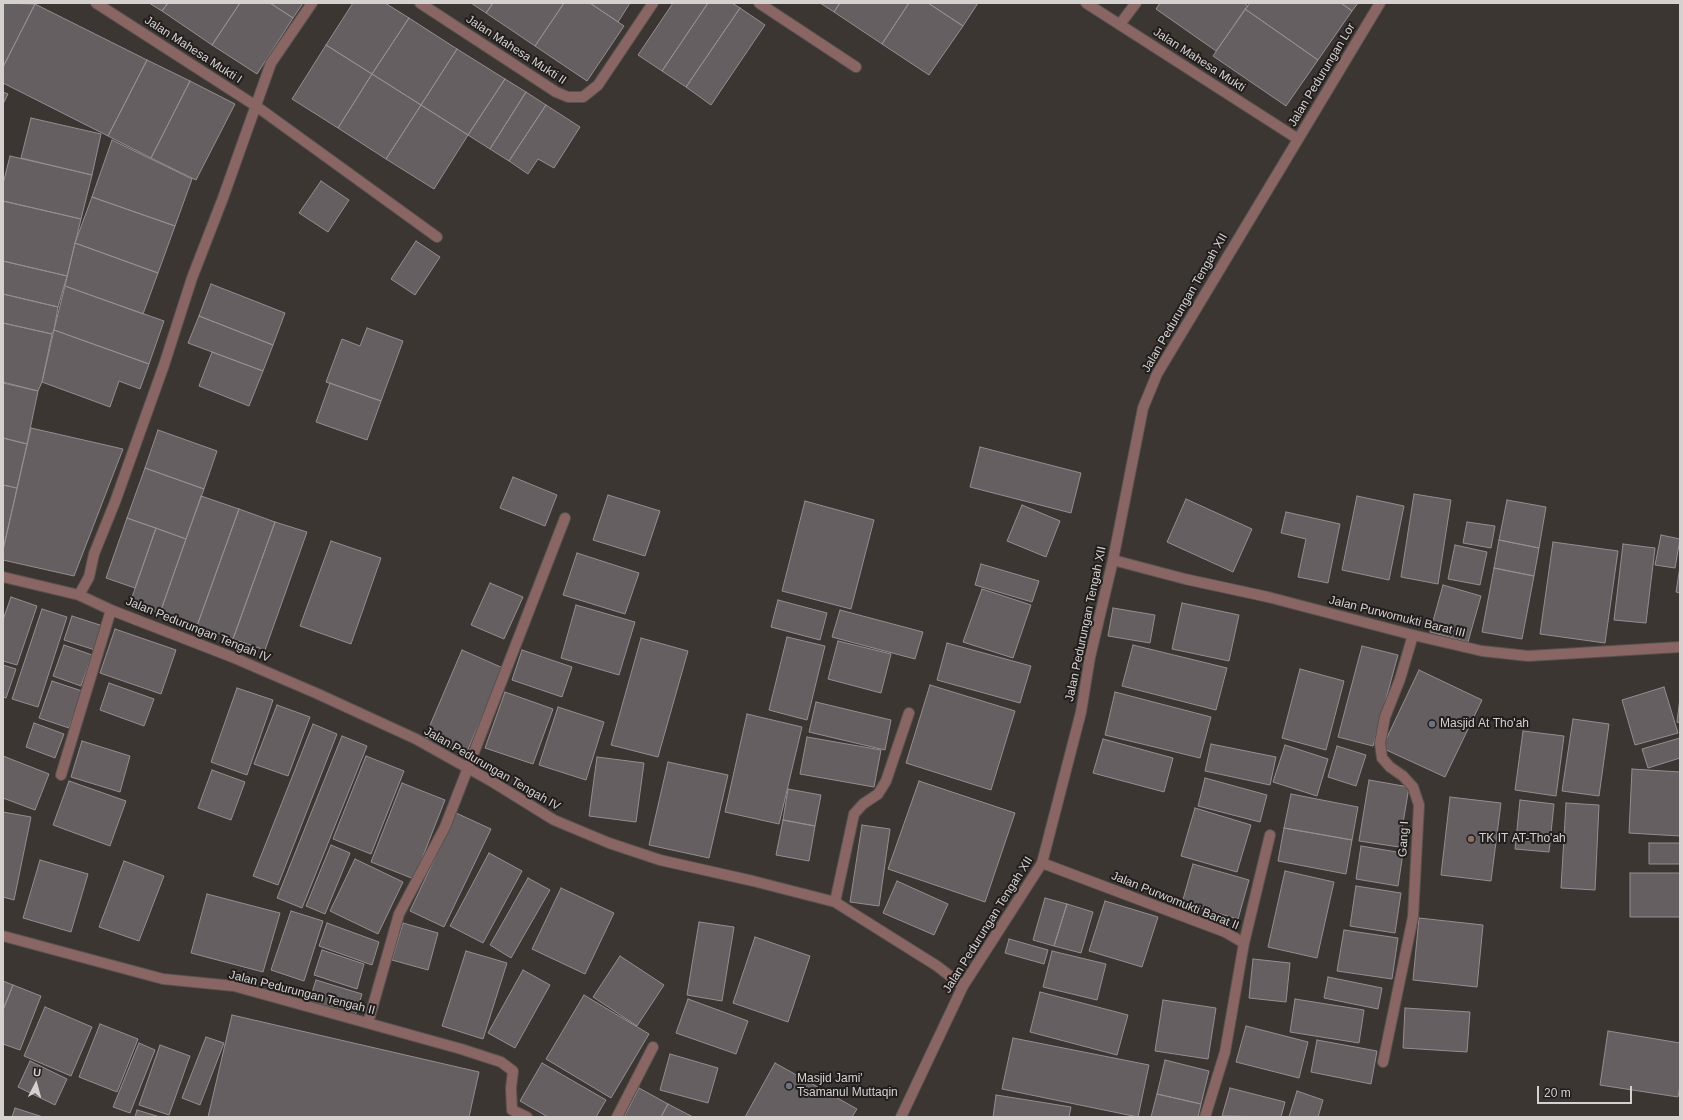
<!DOCTYPE html>
<html>
<head>
<meta charset="utf-8">
<style>
  body { margin:0 }
  #map { position:relative; width:1683px; height:1120px; overflow:hidden; background:#3c3633; font-family:Arial,sans-serif }
  canvas { display:block }
  .frame { position:absolute; inset:0; border:4px solid #d5d1cf; pointer-events:none }
  .north { position:absolute; left:16px; top:1064px; width:40px; height:40px; -webkit-text-stroke:3px #211e1d; paint-order:stroke; rotate:6deg; font-size:11px; font-weight:700; line-height:16px; text-align:center; color:#d5d1cf }
  .north::after { content:''; display:block; margin:auto; width:14px; height:18px; background:#d5d1cf; clip-path:polygon(50% 0,100% 100%,50% 72%,0 100%) }
  .scale { position:absolute; left:1537px; top:1086px; width:95px; height:18px; box-sizing:border-box; border:2px solid #d5d1cf; border-top:0; padding-left:5px; font-size:12px; line-height:14px; white-space:nowrap; color:#d5d1cf; -webkit-text-stroke:3px #211e1d; paint-order:stroke }
</style>
</head>
<body>
<div id="map">
<canvas width="1683" height="1120"></canvas>
<div class="frame"></div>
<div class="north">U</div>
<div class="scale">20 m</div>
</div>
<script>
const ctx = document.querySelector('canvas').getContext('2d');
ctx.lineJoin = 'round';
function paint(path, color) { ctx.fillStyle = color; ctx.fill(path, 'evenodd'); }
const shape = rows => new Path2D(rows.map(r => 'M' + r).join(''));
function strokePath(path, color, width, dash) { ctx.strokeStyle = color; ctx.lineWidth = width; ctx.lineCap = dash ? 'butt' : 'round'; ctx.setLineDash(dash || []); ctx.stroke(path); }
function drawText(font, color, halo, rows, align = 'center') {
  ctx.font = font + ' Arial,sans-serif'; ctx.lineWidth = 4; ctx.setLineDash([]); ctx.textBaseline = 'middle'; ctx.strokeStyle = halo; ctx.fillStyle = color; for (const [text, x, y, turn = 0] of rows) {
    ctx.save(); ctx.translate(x, y); ctx.rotate((+turn || 0) * Math.PI / 180); ctx.textAlign = isNaN(turn) ? turn : align; if (halo) ctx.strokeText(text, 0, 0); ctx.fillText(text, 0, 0); ctx.restore();
  }
}
const building = shape([
  [3,3,35,4,3,67,3,3],
  [149,3,168,3,162,11,149,3],
  [168,3,240,3,212,45,162,11,168,3],
  [240,3,270,3,293,18,257,74,212,45,240,3],
  [270,3,303,3,293,18,270,3],
  [353,3,385,3,409,18,372,74,326,45,353,3],
  [471,3,493,3,486,13,471,3],
  [493,3,564,3,535,46,486,13,493,3],
  [564,3,590,3,624,26,587,81,535,46,564,3],
  [590,3,630,3,618,22,590,3],
  [673,3,708,3,662,71,638,55,673,3],
  [708,3,732,3,740,8,686,87,662,71,708,3],
  [820,3,840,3,834,12,820,3],
  [840,3,909,3,882,44,834,12,840,3],
  [909,3,928,3,963,26,929,75,882,44,909,3],
  [928,3,978,3,963,26,928,3],
  [1160,3,1244,3,1248,6,1216,51,1156,9,1160,3],
  [1250,3,1341,3,1352,11,1318,60,1245,9,1250,3],
  [1341,3,1358,3,1352,11,1341,3],
  [35,4,147,60,108,136,3,83,3,67,35,4],
  [740,8,765,25,711,105,686,87,740,8],
  [1245,9,1318,60,1286,106,1213,56,1245,9],
  [409,18,457,49,421,105,372,74,409,18],
  [326,45,372,74,338,128,292,99,326,45],
  [457,49,505,79,468,135,421,105,457,49],
  [147,60,190,81,151,158,108,136,147,60],
  [372,74,421,105,386,159,338,128,372,74],
  [505,79,526,92,490,149,468,135,505,79],
  [190,81,235,104,196,180,151,158,190,81],
  [3,92,8,94,3,104,3,92],
  [526,92,546,105,509,161,490,149,526,92],
  [421,105,468,135,434,189,386,159,421,105],
  [546,105,580,127,554,168,538,159,528,174,509,161,546,105],
  [31,118,101,134,92,175,21,158,31,118],
  [112,140,192,179,175,226,92,197,112,140],
  [10,156,92,175,81,219,3,201,3,184,10,156],
  [321,181,349,200,328,232,299,213,321,181],
  [92,197,175,226,158,273,75,243,92,197],
  [3,201,81,219,67,276,3,261,3,201],
  [416,241,440,257,415,295,391,279,416,241],
  [75,243,158,273,143,314,65,286,75,243],
  [3,261,67,276,58,307,3,294,3,261],
  [211,284,285,313,273,345,199,316,211,284],
  [65,286,164,321,149,364,54,330,65,286],
  [3,294,58,307,54,330,52,334,3,323,3,294],
  [199,316,273,345,263,371,188,343,199,316],
  [3,323,52,334,42,382,38,391,3,382,3,323],
  [367,328,403,341,381,401,326,382,342,339,360,346,367,328],
  [54,330,149,364,140,389,119,381,110,407,42,382,54,330],
  [212,352,263,371,249,406,199,386,212,352],
  [3,383,38,391,27,444,3,438,3,383],
  [330,383,381,401,367,440,316,422,330,383],
  [31,428,123,449,74,576,3,560,3,550,31,428],
  [158,430,217,451,204,489,145,468,158,430],
  [3,438,27,444,17,488,3,485,3,438],
  [980,447,1081,473,1071,513,970,487,980,447],
  [145,468,204,489,186,539,127,518,145,468],
  [513,477,557,495,545,526,500,508,513,477],
  [3,485,17,488,3,550,3,485],
  [1414,494,1451,500,1438,584,1401,577,1414,494],
  [608,495,660,511,645,556,593,540,608,495],
  [201,496,239,509,197,626,160,613,201,496],
  [1357,496,1404,506,1389,580,1342,570,1357,496],
  [1186,499,1252,529,1233,572,1167,542,1186,499],
  [1507,500,1546,507,1539,548,1499,540,1507,500],
  [805,501,874,520,851,609,782,591,805,501],
  [1022,505,1060,521,1046,557,1007,541,1022,505],
  [239,509,275,522,233,639,197,626,239,509],
  [1286,512,1340,524,1328,583,1298,577,1306,539,1281,533,1286,512],
  [127,518,156,528,135,588,106,578,127,518],
  [275,522,307,532,265,650,233,639,275,522],
  [1467,522,1495,526,1491,548,1463,543,1467,522],
  [156,528,186,539,160,613,130,603,156,528],
  [1661,535,1680,539,1675,568,1655,565,1661,535],
  [1499,540,1539,548,1534,576,1494,568,1499,540],
  [331,541,381,558,351,644,300,626,331,541],
  [1553,542,1618,551,1605,643,1540,634,1553,542],
  [1623,544,1655,548,1646,623,1614,620,1623,544],
  [1455,545,1487,552,1480,585,1448,579,1455,545],
  [577,553,639,573,625,614,563,595,577,553],
  [981,564,1039,581,1032,602,975,585,981,564],
  [1680,567,1680,593,1676,592,1680,567],
  [1494,568,1534,576,1522,639,1482,632,1494,568],
  [490,583,523,597,504,639,471,625,490,583],
  [1443,585,1481,596,1468,642,1430,632,1443,585],
  [982,589,1031,605,1013,658,963,642,982,589],
  [11,597,37,606,17,665,3,661,3,620,11,597],
  [778,600,827,613,820,640,771,627,778,600],
  [1182,603,1239,615,1229,661,1172,649,1182,603],
  [576,605,635,622,619,675,561,658,576,605],
  [1113,608,1155,615,1150,643,1108,636,1113,608],
  [42,609,67,617,38,707,12,699,42,609],
  [840,610,923,632,915,659,832,637,840,610],
  [72,616,103,626,95,650,64,640,72,616],
  [115,629,176,650,161,694,100,673,115,629],
  [787,637,825,646,807,720,769,710,787,637],
  [641,638,688,651,658,757,611,745,641,638],
  [838,641,891,654,881,693,828,679,838,641],
  [947,643,1031,666,1020,703,937,680,947,643],
  [64,645,92,655,81,686,53,676,64,645],
  [1133,645,1227,668,1216,710,1122,686,1133,645],
  [1362,646,1398,655,1373,746,1338,737,1362,646],
  [462,650,503,668,466,754,425,737,462,650],
  [522,650,572,667,562,697,512,680,522,650],
  [3,665,16,669,6,698,3,697,3,665],
  [1300,669,1344,681,1326,750,1282,738,1300,669],
  [1419,670,1482,700,1445,777,1382,748,1419,670],
  [52,681,82,691,69,728,39,718,52,681],
  [109,683,154,699,144,726,100,710,109,683],
  [930,685,1015,711,991,790,906,763,930,685],
  [1664,687,1678,733,1635,745,1622,700,1664,687],
  [237,688,273,700,247,775,211,762,237,688],
  [505,692,553,709,533,764,485,748,505,692],
  [1115,692,1211,717,1200,758,1105,735,1115,692],
  [1680,698,1680,723,1677,722,1680,698],
  [816,702,891,720,885,750,809,732,816,702],
  [277,705,310,717,288,776,254,764,277,705],
  [558,707,604,722,586,780,539,765,558,707],
  [747,714,802,727,779,824,725,812,747,714],
  [1573,719,1609,724,1599,796,1562,791,1573,719],
  [34,723,64,734,55,758,26,747,34,723],
  [313,724,337,734,278,885,253,876,313,724],
  [1523,731,1564,736,1556,796,1515,790,1523,731],
  [342,736,367,746,302,908,277,898,342,736],
  [807,737,881,750,874,787,800,774,807,737],
  [1680,738,1680,758,1648,768,1642,749,1680,738],
  [1103,739,1173,758,1164,792,1093,773,1103,739],
  [82,741,130,756,120,792,71,777,82,741],
  [1211,744,1276,757,1270,785,1205,771,1211,744],
  [1285,745,1328,759,1317,796,1273,782,1285,745],
  [1337,746,1366,755,1356,786,1328,777,1337,746],
  [3,756,49,774,35,810,3,798,3,756],
  [366,756,404,771,371,854,333,839,366,756],
  [597,757,644,763,636,822,589,816,597,757],
  [668,762,728,775,709,858,649,845,668,762],
  [1632,769,1680,772,1680,836,1629,833,1632,769],
  [212,770,245,782,231,820,198,808,212,770],
  [1205,778,1267,795,1260,822,1198,806,1205,778],
  [1369,780,1409,787,1399,847,1359,841,1369,780],
  [69,781,126,801,110,846,53,825,69,781],
  [919,781,1015,813,985,902,888,869,919,781],
  [402,783,445,800,414,879,371,862,402,783],
  [788,789,821,795,815,826,783,820,788,789],
  [1291,794,1358,807,1352,840,1284,828,1291,794],
  [1450,797,1501,803,1491,881,1441,875,1450,797],
  [1520,800,1554,804,1549,852,1515,849,1520,800],
  [1566,803,1599,805,1595,890,1561,888,1566,803],
  [1195,808,1251,825,1237,872,1181,856,1195,808],
  [3,812,31,817,14,900,3,897,3,812],
  [456,813,491,829,444,927,410,911,456,813],
  [783,820,815,826,809,861,776,855,783,820],
  [862,825,890,829,879,906,850,902,862,825],
  [1284,828,1352,840,1346,874,1278,861,1284,828],
  [1649,843,1680,843,1680,864,1649,864,1649,843],
  [331,845,350,853,325,914,306,906,331,845],
  [1361,846,1403,853,1398,886,1356,879,1361,846],
  [489,853,522,871,483,943,450,926,489,853],
  [355,859,403,882,378,934,330,911,355,859],
  [40,860,88,874,71,932,23,918,40,860],
  [124,861,164,876,139,941,99,927,124,861],
  [1193,864,1249,880,1238,919,1182,903,1193,864],
  [1285,871,1334,882,1317,958,1268,947,1285,871],
  [1630,873,1680,873,1680,917,1630,917,1630,873],
  [528,878,550,890,511,958,490,945,528,878],
  [897,881,948,904,934,935,883,913,897,881],
  [1356,886,1401,893,1395,933,1350,926,1356,886],
  [561,888,614,913,585,974,532,949,561,888],
  [207,894,280,913,263,972,191,953,207,894],
  [1045,898,1067,904,1054,946,1033,940,1045,898],
  [1105,901,1158,917,1142,967,1089,951,1105,901],
  [1067,904,1093,912,1081,953,1054,946,1067,904],
  [291,911,323,921,304,981,271,970,291,911],
  [1419,918,1483,925,1477,987,1413,980,1419,918],
  [699,922,734,927,722,1001,687,995,699,922],
  [327,923,379,942,372,965,319,946,327,923],
  [403,923,438,933,428,970,392,960,403,923],
  [1344,930,1398,938,1392,979,1337,971,1344,930],
  [755,937,810,956,788,1022,733,1003,755,937],
  [1009,939,1048,950,1044,964,1005,953,1009,939],
  [322,950,364,964,357,989,314,975,322,950],
  [466,951,507,963,483,1039,442,1026,466,951],
  [1052,951,1106,964,1097,1000,1043,987,1052,951],
  [620,956,664,985,637,1026,593,997,620,956],
  [1253,959,1290,963,1286,1002,1249,998,1253,959],
  [523,970,550,985,515,1048,488,1033,523,970],
  [1328,977,1382,988,1378,1009,1324,998,1328,977],
  [316,980,362,994,355,1016,309,1002,316,980],
  [3,981,13,985,3,1010,3,981],
  [13,985,41,996,20,1050,3,1044,3,1010,13,985],
  [1040,992,1128,1015,1117,1055,1030,1032,1040,992],
  [584,995,649,1034,611,1098,546,1059,584,995],
  [688,999,748,1021,736,1054,676,1033,688,999],
  [1295,999,1364,1010,1359,1043,1290,1032,1295,999],
  [1163,1000,1216,1008,1208,1059,1155,1051,1163,1000],
  [45,1007,92,1027,71,1076,24,1056,45,1007],
  [1405,1008,1470,1012,1467,1052,1403,1048,1405,1008],
  [232,1015,479,1072,469,1117,208,1117,232,1015],
  [100,1024,138,1039,117,1092,79,1077,100,1024],
  [1246,1026,1308,1042,1299,1078,1236,1062,1246,1026],
  [1608,1031,1680,1043,1680,1085,1678,1097,1600,1085,1608,1031],
  [206,1037,224,1043,200,1105,182,1098,206,1037],
  [1013,1038,1149,1065,1138,1117,1002,1089,1013,1038],
  [1317,1040,1377,1051,1371,1084,1311,1072,1317,1040],
  [139,1043,155,1050,130,1113,113,1107,139,1043],
  [160,1045,190,1056,169,1115,139,1105,160,1045],
  [670,1054,718,1068,708,1103,660,1090,670,1054],
  [1165,1060,1209,1071,1201,1104,1157,1094,1165,1060],
  [30,1061,67,1079,55,1105,18,1087,30,1061],
  [542,1063,606,1100,596,1117,548,1117,520,1101,542,1063],
  [775,1063,857,1109,852,1117,745,1117,775,1063],
  [639,1088,668,1104,661,1117,624,1117,639,1088],
  [1230,1088,1285,1102,1281,1117,1222,1116,1230,1088],
  [1297,1091,1323,1100,1318,1117,1289,1117,1297,1091],
  [1157,1094,1201,1104,1198,1117,1151,1117,1157,1094],
  [996,1095,1071,1107,1069,1117,993,1117,996,1095],
  [668,1104,693,1117,661,1117,668,1104],
  [15,1108,43,1117,12,1117,15,1108],
  [137,1110,160,1117,135,1117,137,1110]
]);
paint(building, '#655f62');
strokePath(building, '#958d91', 1);
const minor = shape([
  [96,3,256,106,437,237],
  [420,3,556,92,568,97,583,97,598,85,653,3],
  [759,3,856,67],
  [1086,3,1298,139],
  [1120,24,1136,3],
  [1113,560,1185,579,1268,597,1413,635,1482,651,1528,656,1680,647],
  [3,577,79,595,111,610,232,657,318,694,416,739,491,781,554,820,609,843,660,860,753,881,835,902,937,966,963,986],
  [79,595,89,577,94,554,115,502,164,365,192,278,223,198,271,63,312,3],
  [61,775,111,610],
  [1042,863,1225,932,1244,943,1225,1052,1205,1117],
  [835,902,854,814,863,804,878,794,886,781,909,713],
  [3,936,163,979,234,986,461,1049,501,1062,513,1071,511,1088,512,1110,527,1117],
  [1244,943,1270,835],
  [368,1023,399,914,445,827,565,518],
  [1383,1062,1413,917,1419,805,1413,787,1403,776,1390,767,1382,758,1380,743,1385,717,1400,679,1413,635],
  [617,1117,653,1047],
  [901,1117,963,986,1042,863,1081,712,1090,657,1113,560,1143,408,1157,374,1380,3]
]);
strokePath(minor, '#58524f', 12);
strokePath(minor, '#896664', 10);
for (const [x, y, r, color] of [
  [1432,724,4,"#6b7280"],
  [1471,839,4,"#8d6e63"],
  [789,1086,4,"#6b7280"]
]) { const dot = new Path2D(); dot.arc(x, y, r, 0, 2 * Math.PI); ctx.fillStyle = color; ctx.fill(dot); strokePath(dot, '#211e1d', 1.5); }
drawText('12px', '#d5d1cf', '#211e1d', [
  ["Jalan Mahesa Mukti I",193,50,33],
  ["Jalan Mahesa Mukti II",516,50,33],
  ["Jalan Mahesa Mukti",1199,60,33],
  ["Jalan Pedurungan Lor",1322,75,-59],
  ["Jalan Pedurungan Tengah XII",1185,303,-60],
  ["Jalan Purwomukti Barat III",1397,617,14],
  ["Jalan Pedurungan Tengah XII",1086,624,-78],
  ["Jalan Pedurungan Tengah IV",198,630,22],
  ["Jalan Pedurungan Tengah IV",492,769,30],
  ["Gang I",1404,839,-87],
  ["Jalan Purwomukti Barat II",1175,901,22],
  ["Jalan Pedurungan Tengah XII",988,925,-58],
  ["Jalan Pedurungan Tengah II",302,993,14]
]);
drawText('12px', '#d5d1cf', '#211e1d', [
  ["Masjid At Tho'ah",1440,724],
  ["TK IT AT-Tho'ah",1479,839],
  ["Masjid Jami'",797,1079],
  ["Tsamanul Muttaqin",797,1093]
], 'left');
</script>
</body>
</html>
